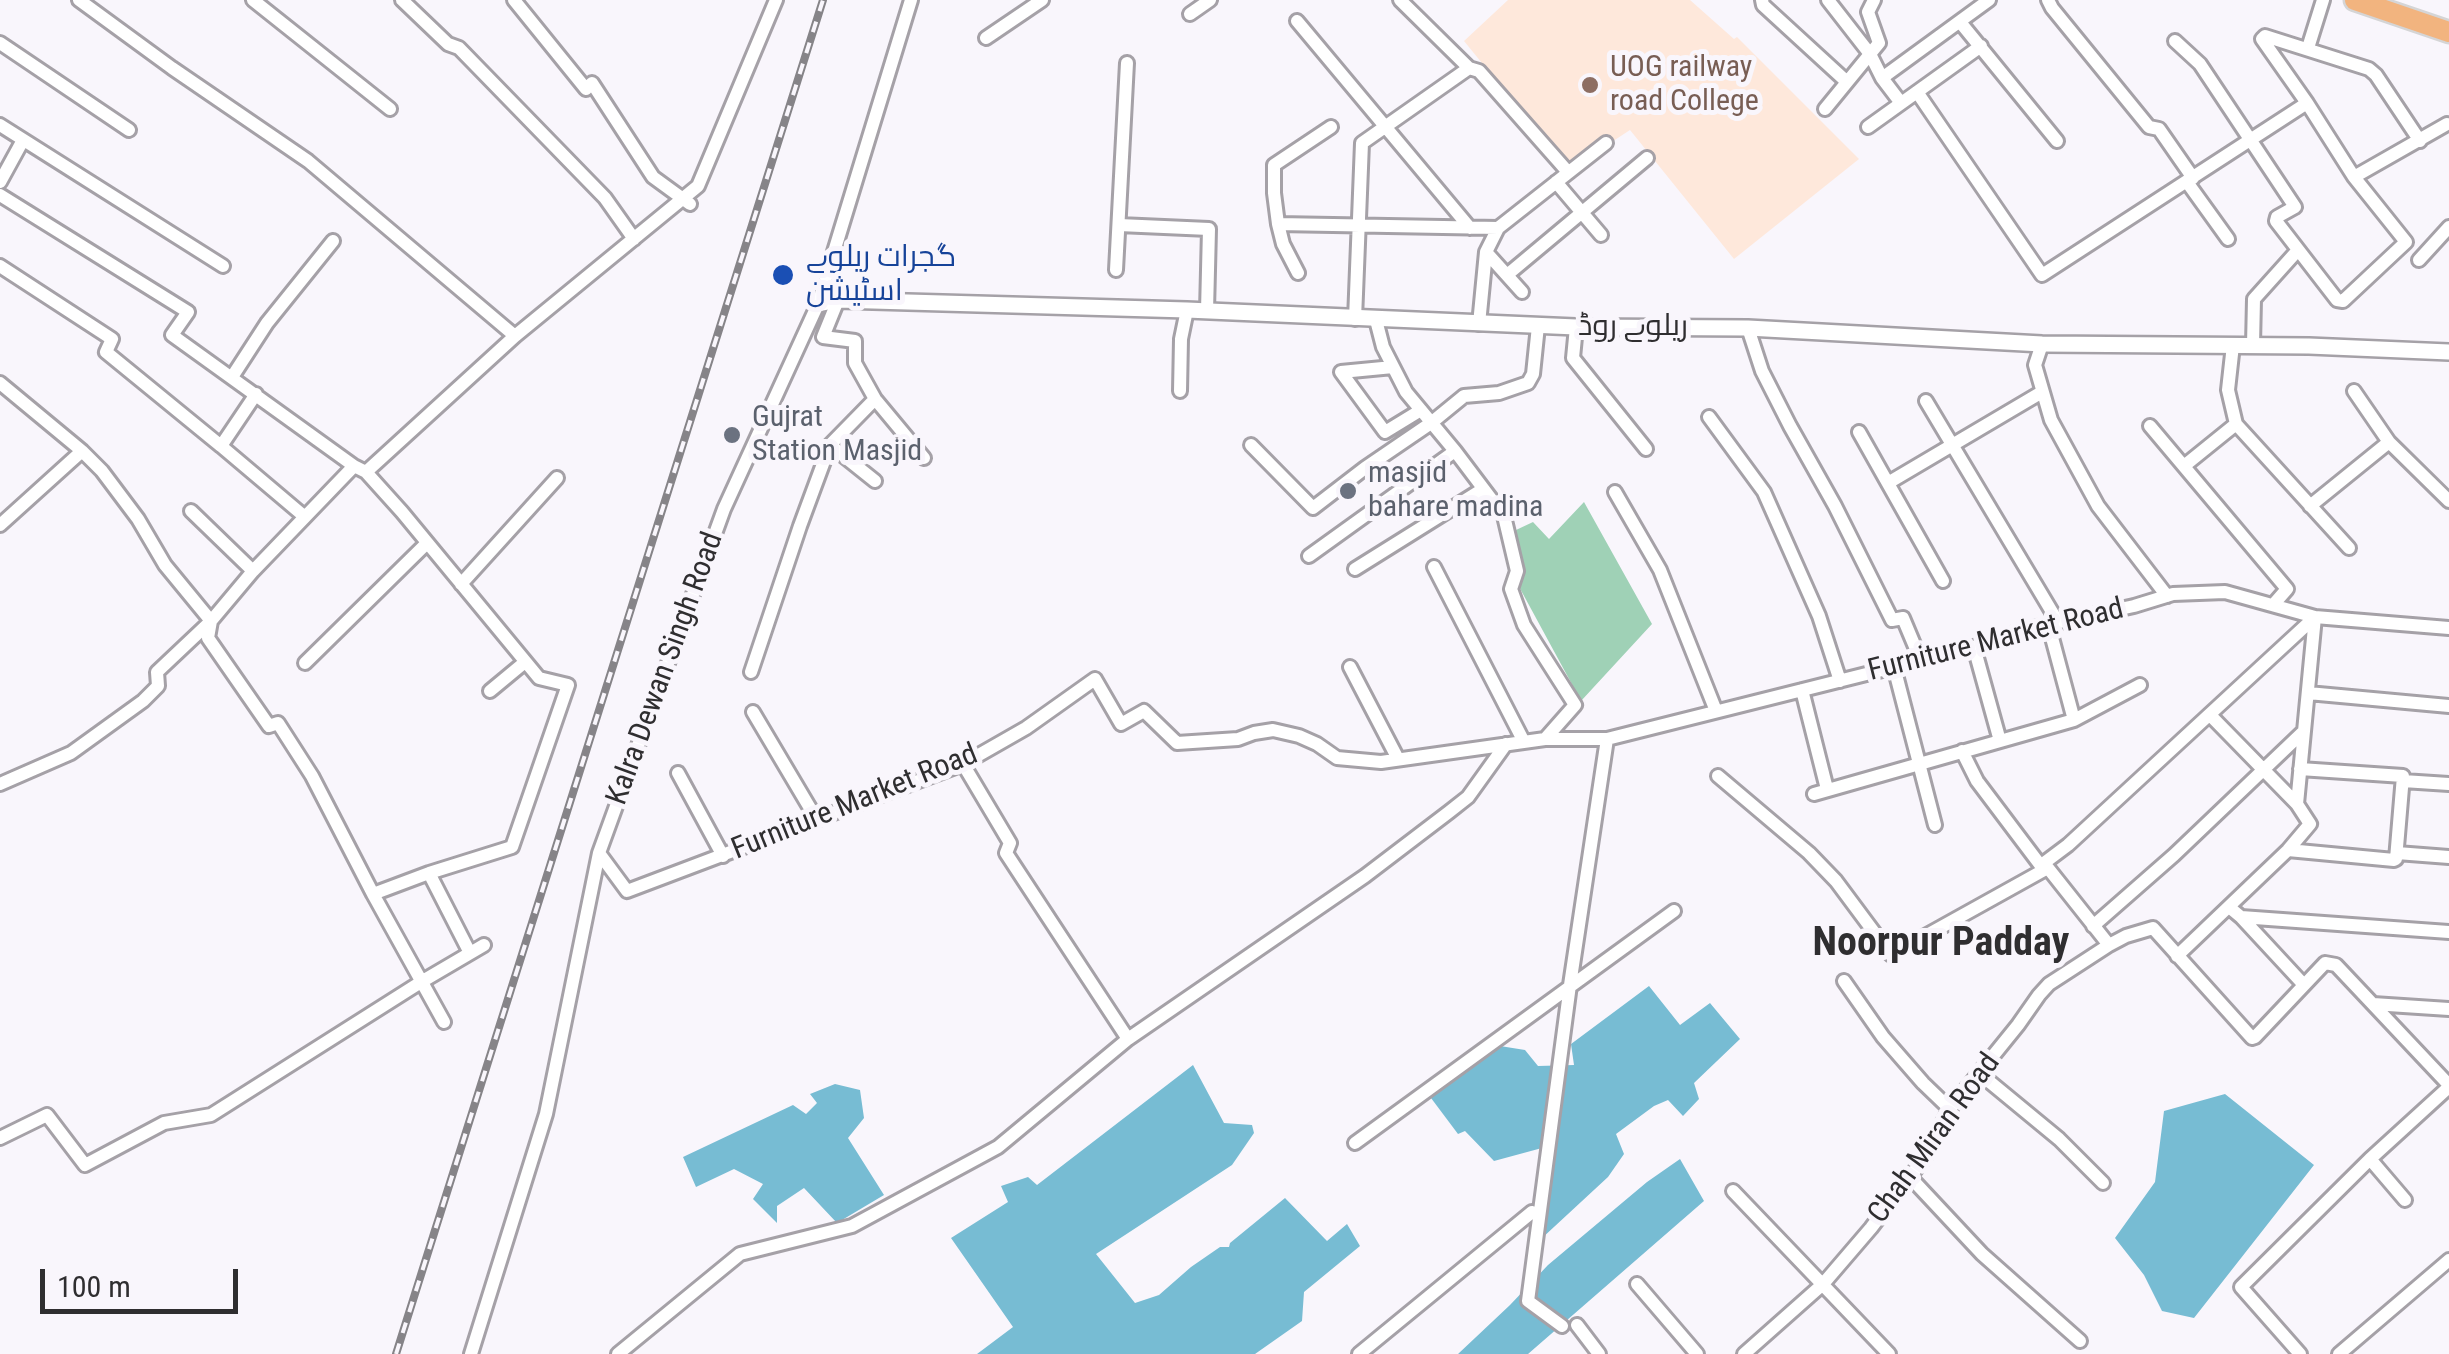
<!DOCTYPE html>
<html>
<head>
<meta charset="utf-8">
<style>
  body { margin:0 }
  #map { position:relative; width:2449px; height:1354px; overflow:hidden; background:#f9f6fc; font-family:"Roboto Condensed",sans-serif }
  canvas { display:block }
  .scale { position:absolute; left:40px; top:1269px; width:198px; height:45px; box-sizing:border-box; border:5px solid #2f2e30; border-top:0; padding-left:12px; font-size:30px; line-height:35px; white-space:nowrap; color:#2f2e30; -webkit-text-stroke:8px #f9f6fc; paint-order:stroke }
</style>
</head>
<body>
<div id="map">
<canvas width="2449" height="1354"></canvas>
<div class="scale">100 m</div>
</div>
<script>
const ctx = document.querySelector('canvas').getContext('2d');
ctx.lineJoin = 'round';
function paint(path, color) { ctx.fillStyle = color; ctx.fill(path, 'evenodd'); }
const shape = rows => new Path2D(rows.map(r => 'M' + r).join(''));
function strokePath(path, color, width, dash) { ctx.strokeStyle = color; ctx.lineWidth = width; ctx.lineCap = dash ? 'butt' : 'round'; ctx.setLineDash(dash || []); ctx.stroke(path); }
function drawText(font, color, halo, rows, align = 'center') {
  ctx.font = font + ' "Roboto Condensed",Cairo,sans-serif'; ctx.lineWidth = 10; ctx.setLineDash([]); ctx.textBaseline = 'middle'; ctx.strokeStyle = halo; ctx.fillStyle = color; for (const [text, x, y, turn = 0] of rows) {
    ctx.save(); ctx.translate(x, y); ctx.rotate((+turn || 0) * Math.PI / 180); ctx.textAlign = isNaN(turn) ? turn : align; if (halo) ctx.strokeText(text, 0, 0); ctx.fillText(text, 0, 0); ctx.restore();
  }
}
paint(shape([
  [1508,0,1690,0,1734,39,1737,37,1859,159,1734,259,1630,130,1569,170,1464,41]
]), '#fee8db');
paint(shape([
  [1584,502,1652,624,1581,701,1517,583,1519,555,1516,530,1533,522,1549,539]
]), '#9fd1b6');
paint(shape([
  [1649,986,1680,1025,1710,1003,1740,1039,1694,1083,1699,1099,1683,1116,1668,1100,1654,1106,1616,1134,1624,1154,1608,1177,1541,1239,1553,1145,1494,1161,1465,1131,1458,1134,1428,1094,1467,1072,1475,1059,1500,1046,1525,1050,1538,1066,1574,1065,1571,1044],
  [1193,1065,1224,1123,1252,1125,1254,1133,1232,1165,1096,1254,1135,1303,1159,1295,1191,1267,1220,1247,1229,1247,1230,1243,1285,1198,1327,1241,1347,1224,1360,1246,1304,1292,1302,1321,1255,1354,977,1354,1013,1327,951,1238,1008,1202,1001,1186,1028,1177,1037,1185],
  [835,1084,860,1090,864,1118,848,1138,884,1195,837,1223,804,1188,777,1206,777,1223,753,1199,763,1184,734,1169,696,1187,683,1157,793,1105,806,1114,817,1103,810,1094],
  [2225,1094,2314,1165,2194,1318,2162,1311,2144,1275,2115,1238,2155,1182,2164,1111],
  [1680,1159,1704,1201,1528,1354,1458,1354,1510,1305,1548,1265,1647,1182]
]), '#77bcd3');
const minor = shape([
  [79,0,172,68,308,161,515,336],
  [253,0,390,109],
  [402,0,448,44,459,48,605,198,634,239],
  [514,0,586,89,592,83,653,177,690,204],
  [1400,0,1469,68,1479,71,1568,172],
  [1762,0,1763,5,1847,82],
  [1828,0,1870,54,1882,78,1901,103],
  [2048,0,2052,8,2149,127,2159,129,2193,178],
  [1190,14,1210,0],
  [1297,21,1470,228],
  [1960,22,2057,141],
  [986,38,1042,0],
  [2262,39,2265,36,2369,69,2376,75,2420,141],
  [2175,41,2200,64,2295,207,2277,217,2276,221,2337,300,2343,301,2406,242,2354,177,2307,103,2262,39],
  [0,43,129,130],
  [2308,48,2323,0],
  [1882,78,1989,0],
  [1917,92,2042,275,2307,103],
  [1825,109,1879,43,1868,12,1874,0],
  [0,125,223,266],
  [1868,127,1981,46],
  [2354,177,2447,124],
  [0,182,23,140],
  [1556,182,1601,235],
  [2187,182,2228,239],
  [0,195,188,312,172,335,354,466],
  [1278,224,1498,228],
  [1119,225,1209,229,1207,311],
  [1486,252,1522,292],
  [2419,260,2449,227],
  [0,266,112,339,106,352,221,446],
  [1116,270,1127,63],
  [1298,273,1283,244,1278,224,1274,193,1274,165,1331,127],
  [1507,275,1647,158],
  [838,300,823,337,855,341,855,363,875,399,924,458],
  [1355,319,1362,143,1469,68],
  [1376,320,1383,347,1406,392,1455,451,1504,516,1517,571,1511,589,1524,625,1575,705,1545,739],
  [1479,324,1486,252,1498,228,1606,143],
  [1576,327,1573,358,1646,449],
  [1748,328,1762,371,1790,426,1835,506,1892,620,1903,618,1921,661],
  [2042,344,2035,365,2051,420,2098,506,2167,596],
  [2233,345,2228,390,2236,424,2349,548],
  [2253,345,2254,299,2298,250],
  [1393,367,1341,372,1385,432,1421,410],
  [232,377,267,323,333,241],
  [0,383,82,451,102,471,138,519,165,565,211,621,157,672,158,686,143,701,71,753,0,784],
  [1180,391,1181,339,1187,310],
  [2354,391,2389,442,2449,501],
  [256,394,221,446,305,517],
  [1926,401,2058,622,2051,634,2074,720],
  [1709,417,1764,492,1819,616,1840,681],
  [2150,426,2287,589,2273,605],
  [1859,432,1943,581],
  [830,445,875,481],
  [1251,445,1313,508,1365,468,1431,423,1464,396,1499,393,1528,383,1533,374,1538,326],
  [2184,466,2236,424],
  [366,472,402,512,539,678,568,685,512,847,429,873,373,894,312,776,278,723,269,726,208,638,211,621,253,571,354,466,366,472,515,336,698,186,776,0],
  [1888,483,2042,392],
  [1615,492,1660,570,1716,711],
  [2310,506,2389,442],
  [191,511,253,571],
  [0,525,82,451],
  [1309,556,1455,451],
  [1434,567,1524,742],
  [1355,569,1483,489],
  [461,584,557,478],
  [1974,647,2000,741],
  [305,663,427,543],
  [1350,667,1398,759],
  [1894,667,1935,825],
  [751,672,800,526,830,445,875,399],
  [1802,690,1827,789],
  [490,691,525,662],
  [2308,693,2449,706],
  [753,712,817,820],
  [1962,751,1977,781,2044,870],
  [963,764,1010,843,1006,853,1128,1039],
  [678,773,723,856],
  [1718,776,1809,853,1836,881,1891,955,2044,870,2044,863,2068,845,2315,617],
  [2403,781,2449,784],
  [1814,794,2074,720,2140,685],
  [2297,804,2315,617],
  [2288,850,2394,860,2396,859,2403,776,2300,769],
  [599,853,627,891,963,764,1026,728,1095,679,1121,724,1144,711,1177,743,1238,739,1254,733,1273,730,1299,736,1317,744,1337,758,1381,762,1545,739,1607,739,1974,647,2023,630,2134,606,2173,594,2225,592,2315,617,2449,628],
  [2397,853,2449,857],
  [429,873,470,953],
  [373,894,444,1022],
  [2229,907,2241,917,2449,932],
  [2241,917,2304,985],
  [2093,926,2174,855,2304,731],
  [2109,945,2126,936,2153,928,2252,1038,2255,1037,2325,963,2336,965,2449,1085],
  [2177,956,2288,850,2310,824,2297,804,2210,715],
  [1844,981,1883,1037,1923,1083,1950,1109],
  [2373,1004,2449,1009],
  [1979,1073,2059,1139,2103,1183],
  [0,1138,47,1115,85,1165,164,1123,211,1115,421,982,484,945],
  [1355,1143,1674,911],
  [2370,1159,2405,1200],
  [1910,1177,1982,1254,2080,1341],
  [1733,1191,1889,1354],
  [1637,1284,1697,1354],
  [1577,1325,1599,1354],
  [1562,1326,1528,1301,1570,985,1607,739],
  [471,1354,546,1114,599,853,724,509,818,304,911,0],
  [618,1354,740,1254,852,1226,998,1147,1128,1039,1365,876,1449,812,1468,797,1506,744],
  [1359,1354,1532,1212],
  [1744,1354,1823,1284,1871,1228,1925,1157,1950,1109,2018,1025,2039,995,2049,984,2109,945,2044,863],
  [2300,1354,2241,1287,2370,1159,2449,1087],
  [2339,1354,2449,1260]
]);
const tertiary = shape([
  [818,304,838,300,1187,310,1576,327,1748,328,2042,344,2309,346,2449,352]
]);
const primary = shape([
  [2355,0,2449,32]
]);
strokePath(minor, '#a5a1a7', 18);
strokePath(tertiary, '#a5a1a7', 20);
strokePath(primary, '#d5d5d6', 25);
strokePath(minor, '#fff', 12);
strokePath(tertiary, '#fff', 15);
strokePath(primary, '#f2b47f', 20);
const rail = shape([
  [396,1354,823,0]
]);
strokePath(rail, '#868488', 8);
strokePath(rail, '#f9f6fc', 4, [11]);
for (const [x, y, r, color] of [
  [1590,85,10,"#8d6e63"],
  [783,275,12,"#1a4fb4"],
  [732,435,10,"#6b7280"],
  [1348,491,10,"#6b7280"]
]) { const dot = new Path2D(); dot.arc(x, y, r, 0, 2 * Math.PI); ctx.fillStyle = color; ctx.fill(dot); strokePath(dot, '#f9f6fc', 4); }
drawText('30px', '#785e54', '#f9f6fc', [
  ["UOG railway",1610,68],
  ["road College",1610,102]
], 'left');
drawText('30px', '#164399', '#f9f6fc', [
  ["گجرات ریلوے",806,258],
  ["اسٹیشن",806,292]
], 'left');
drawText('30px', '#2f2e30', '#f9f6fc', [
  ["ریلوے روڈ",1633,327],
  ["Furniture Market Road",1996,641,-14],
  ["Kalra Dewan Singh Road",666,669,-70],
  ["Furniture Market Road",855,803,-22],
  ["Chah Miran Road",1935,1139,-54]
]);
drawText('30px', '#5b616d', '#f9f6fc', [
  ["Gujrat",752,418],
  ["Station Masjid",752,452],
  ["masjid",1368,474],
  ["bahare madina",1368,508]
], 'left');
drawText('bold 40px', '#2f2e30', '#f9f6fc', [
  ["Noorpur Padday",1941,945]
]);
</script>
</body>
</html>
